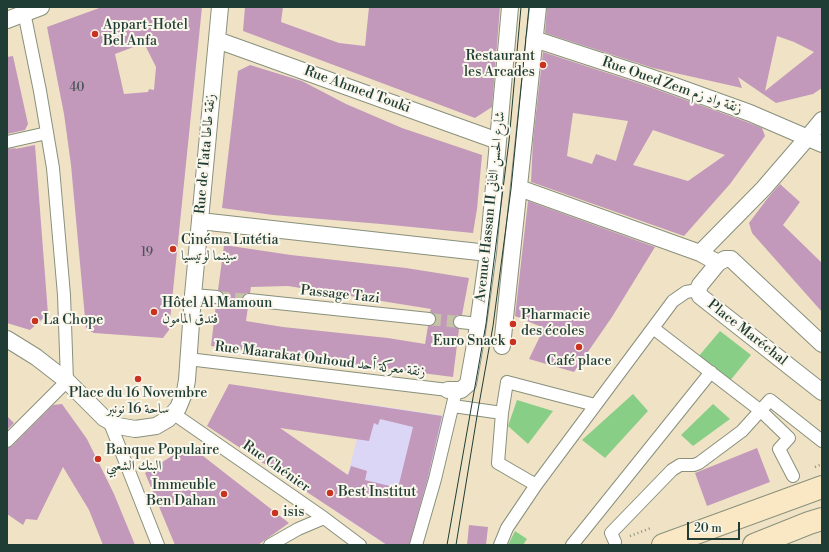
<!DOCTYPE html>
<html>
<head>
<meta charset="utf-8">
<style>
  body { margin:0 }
  #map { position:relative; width:829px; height:552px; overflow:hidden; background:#f0e3c5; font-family:"Libre Bodoni",serif }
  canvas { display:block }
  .frame { position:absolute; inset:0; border:8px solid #1f3d34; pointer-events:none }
  .scale { position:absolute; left:687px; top:522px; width:53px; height:18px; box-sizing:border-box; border:2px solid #1f3d34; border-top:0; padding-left:5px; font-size:12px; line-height:14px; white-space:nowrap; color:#1f3d34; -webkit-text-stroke:3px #fbf7ec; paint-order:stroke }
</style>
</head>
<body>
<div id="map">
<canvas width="829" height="552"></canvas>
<div class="frame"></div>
<div class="scale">20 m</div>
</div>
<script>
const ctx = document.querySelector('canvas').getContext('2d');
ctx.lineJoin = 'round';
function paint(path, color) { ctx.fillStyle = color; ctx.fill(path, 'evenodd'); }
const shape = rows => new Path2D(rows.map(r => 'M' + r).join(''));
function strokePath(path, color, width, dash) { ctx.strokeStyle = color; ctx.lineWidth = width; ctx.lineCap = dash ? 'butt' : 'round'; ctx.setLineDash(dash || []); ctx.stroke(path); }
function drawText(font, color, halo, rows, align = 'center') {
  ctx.font = font + ' "Libre Bodoni",Amiri,serif'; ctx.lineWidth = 4; ctx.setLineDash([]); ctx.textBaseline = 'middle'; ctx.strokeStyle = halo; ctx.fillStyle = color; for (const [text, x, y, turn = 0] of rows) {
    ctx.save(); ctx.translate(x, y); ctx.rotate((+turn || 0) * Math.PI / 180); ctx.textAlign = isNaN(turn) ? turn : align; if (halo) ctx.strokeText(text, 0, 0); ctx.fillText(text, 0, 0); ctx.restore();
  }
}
paint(shape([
  [366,404,445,416,411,545,387,545,338,513]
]), '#dcd6f6');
paint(shape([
  [720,331,751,355,729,382,698,357],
  [633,394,648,411,605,458,582,440],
  [517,400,553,411,528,444,508,426],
  [713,404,730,419,693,446,681,435],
  [515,531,527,539,523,545,508,545]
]), '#89ce87');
paint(shape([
  [102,7,202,7,169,330,163,338,94,333,86,329,71,165,64,114,47,27],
  [144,43,156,67,154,90,149,89,148,92,124,94,115,54],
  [245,7,283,7,281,22,339,43,365,46,369,7,500,7,492,107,475,118,243,31],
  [547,7,822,7,822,88,813,94,776,103,738,77,742,88,653,68,545,33],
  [777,36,794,42,814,52,765,91],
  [543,52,644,85,747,122,762,128,765,136,730,184,684,236,531,182,533,140],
  [573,113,628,121,616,161,596,154,592,164,567,156],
  [653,130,725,155,688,181,633,165],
  [13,56,28,124,25,130,7,134,7,57],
  [250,65,302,81,346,104,402,128,482,155,477,209,473,233,381,224,273,215,222,208,238,71],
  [35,145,48,314,30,330,7,323,7,149,16,148,15,149],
  [780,184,800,202,783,225,822,263,822,312,752,233,749,223,767,199],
  [528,201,655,247,612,317,574,372,529,359,544,328,515,316],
  [224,245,291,255,406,268,469,278,462,315,457,315,453,321,453,325,459,329,453,377,211,346,216,304,221,304,224,298,224,293,218,290],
  [288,286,431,309,430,312,436,316,436,320,432,326,428,326,425,344,388,338,283,327,246,321,248,307,242,303,242,299,246,293,250,293,251,287],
  [229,384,442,416,428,477,409,545,387,545,207,426],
  [380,419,413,427,398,488,365,480,367,471,351,466,348,475,280,428,369,441,374,423,378,425],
  [62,404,87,439,114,494,135,545,103,545,89,510,63,467,37,520,26,519,23,525,7,514,7,448,12,446,53,405],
  [7,416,14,423,7,430],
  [189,445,289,523,258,545,175,545,145,473],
  [757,448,770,482,707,506,695,473],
  [469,525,488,527,486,545,467,545]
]), '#c299bb');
strokePath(shape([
  [217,297,249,300],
  [429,319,460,322]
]), '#c6c2a8', 12, [12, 6]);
const pedestrian = shape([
  [7,142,47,133],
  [193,295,217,297],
  [249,300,429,319],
  [460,322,479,324],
  [653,328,761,411,789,438,779,449,793,476],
  [188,359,448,390],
  [453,406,502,413],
  [174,414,324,518,360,545],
  [110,423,158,545],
  [7,441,67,381,64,295,53,168,40,91,23,7],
  [536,485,498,463,502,413,507,382,595,405],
  [615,542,611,533,672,470,680,465,694,465,699,463,742,431,770,400,822,441],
  [270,545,298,529,324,518],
  [416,545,435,479,456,391],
  [500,545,507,528,536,485,673,301,686,292,698,290],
  [572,545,711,372]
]);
const minor = shape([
  [7,20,41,7],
  [534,39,647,76,750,113,822,144],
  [217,40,498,141],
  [519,188,700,253,718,263],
  [200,221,488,253],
  [700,253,764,188,808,137,822,120],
  [7,339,36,357,67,381,104,418,118,426,135,429,156,426,168,419,178,408,185,391,187,380,193,295,220,7],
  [822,344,731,259,725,259,718,263,700,285,698,290,700,296,822,392],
  [502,346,538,7],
  [448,390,461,390,468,384,476,339,488,253,510,7]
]);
const secondary = shape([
  [663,545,822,487],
  [754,545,809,523,822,519]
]);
strokePath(pedestrian, '#88907c', 14);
strokePath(minor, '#88907c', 18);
strokePath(secondary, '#88907c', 24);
strokePath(shape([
  [815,467,822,464],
  [630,536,651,528]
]), '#88907c', 2.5, [1, 3]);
strokePath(pedestrian, '#fff', 12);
strokePath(minor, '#fff', 16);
strokePath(secondary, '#fae7c3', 22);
strokePath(shape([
  [447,545,486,324,509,141,521,7],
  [456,545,478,410,493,326,511,189,529,7]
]), '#1f3d34', 1);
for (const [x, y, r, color] of [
  [95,34,4,"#c8321e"],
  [543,65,4,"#c8321e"],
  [173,249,4,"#c8321e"],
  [154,312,4,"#c8321e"],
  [35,321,4,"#c8321e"],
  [513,324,4,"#c8321e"],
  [513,342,4,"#c8321e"],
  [579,347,4,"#c8321e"],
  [138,379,4,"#c8321e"],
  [98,459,4,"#c8321e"],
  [330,493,4,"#c8321e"],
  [224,494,4,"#c8321e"],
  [275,513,4,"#c8321e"]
]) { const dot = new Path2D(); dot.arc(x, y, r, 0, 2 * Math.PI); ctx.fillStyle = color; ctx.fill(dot); strokePath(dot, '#fbf7ec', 1.5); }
drawText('12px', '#485456', null, [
  ["40",77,88],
  ["19",147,253]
]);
drawText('14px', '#1f3d34', '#fbf7ec', [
  ["Appart-Hotel",103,26],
  ["Bel Anfa",103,42],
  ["Restaurant",535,57,"right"],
  ["les Arcades",535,73,"right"],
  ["Cinéma Lutétia",181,241],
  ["سينما لوتيسيا",181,257],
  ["Hôtel Al Mamoun",162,304],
  ["فندق المامون",162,320],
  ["Pharmacie",521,316],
  ["des écoles",521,332],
  ["La Chope",43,321],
  ["Euro Snack",505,342,"right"],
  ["Café place",579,362,"center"],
  ["Place du 16 Novembre",138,394,"center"],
  ["ساحة 16 نونبر",138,410,"center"],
  ["Banque Populaire",106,451],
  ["البنك الشعبي",106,467],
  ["Immeuble",216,486,"right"],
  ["Ben Dahan",216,502,"right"],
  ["Best Institut",338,493],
  ["isis",283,513]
], 'left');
drawText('14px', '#1f3d34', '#fbf7ec', [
  ["Rue Oued Zem زنقة واد زم",672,86,19],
  ["Rue Ahmed Touki",357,90,20],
  ["Rue de Tata زنقة طاطا",206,154,-85],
  ["Avenue Hassan II شارع الحسن الثاني",491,207,-84],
  ["Passage Tazi",340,295,6],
  ["Place Maréchal",747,333,38],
  ["Rue Maarakat Ouhoud زنقة معركة أحد",320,360,7],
  ["Rue Chénier",276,467,35]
]);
</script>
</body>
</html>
